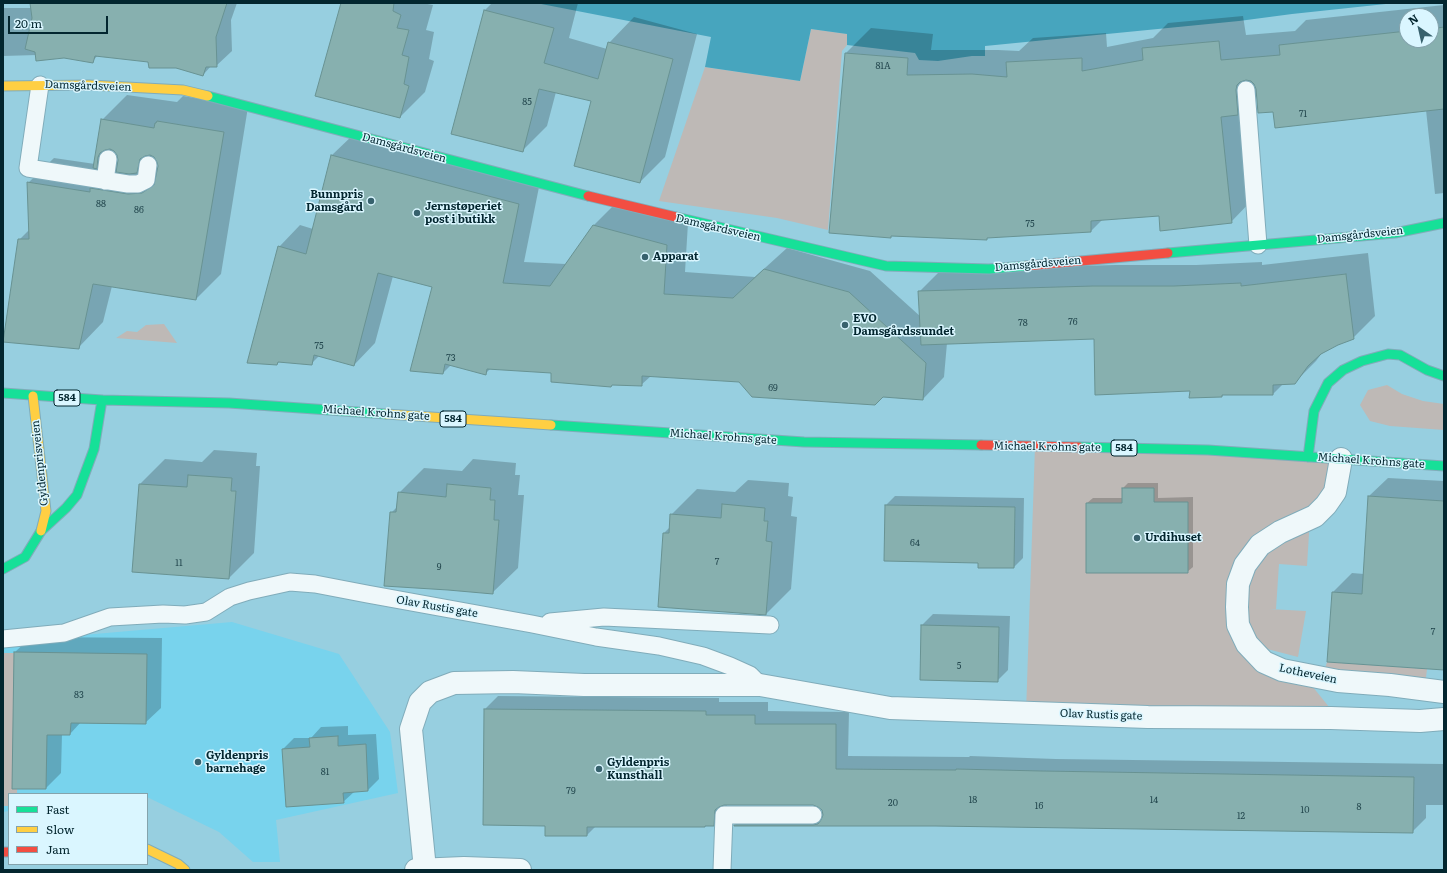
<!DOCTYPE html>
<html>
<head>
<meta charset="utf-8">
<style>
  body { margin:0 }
  #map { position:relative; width:1447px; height:873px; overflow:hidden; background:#97cfe0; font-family:Literata,serif }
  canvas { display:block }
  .frame { position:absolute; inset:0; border:4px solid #03262f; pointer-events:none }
  .legend { position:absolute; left:8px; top:793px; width:140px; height:72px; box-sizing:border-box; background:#daf6ff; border:1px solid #84a3ac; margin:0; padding:5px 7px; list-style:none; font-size:12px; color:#03262f }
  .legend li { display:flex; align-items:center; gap:8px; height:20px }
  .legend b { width:20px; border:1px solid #84a3ac }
  .north { position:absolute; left:1399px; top:8px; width:40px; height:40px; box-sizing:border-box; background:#daf6ff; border:1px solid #84a3ac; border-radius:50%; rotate:326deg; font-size:11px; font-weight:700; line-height:16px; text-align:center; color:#03262f }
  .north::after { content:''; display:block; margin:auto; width:14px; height:18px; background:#37616d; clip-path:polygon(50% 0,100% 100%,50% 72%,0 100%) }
  .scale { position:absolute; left:8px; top:16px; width:100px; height:18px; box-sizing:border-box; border:2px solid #03262f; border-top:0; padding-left:5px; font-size:12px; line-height:14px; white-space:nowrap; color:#03262f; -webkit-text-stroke:3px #daf6ff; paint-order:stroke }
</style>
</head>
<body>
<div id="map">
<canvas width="1447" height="873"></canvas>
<div class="frame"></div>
<ul class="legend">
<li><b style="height:5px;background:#16e098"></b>Fast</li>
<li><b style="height:5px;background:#ffcf43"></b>Slow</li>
<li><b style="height:5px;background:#f24e42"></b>Jam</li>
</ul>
<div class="north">N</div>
<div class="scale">20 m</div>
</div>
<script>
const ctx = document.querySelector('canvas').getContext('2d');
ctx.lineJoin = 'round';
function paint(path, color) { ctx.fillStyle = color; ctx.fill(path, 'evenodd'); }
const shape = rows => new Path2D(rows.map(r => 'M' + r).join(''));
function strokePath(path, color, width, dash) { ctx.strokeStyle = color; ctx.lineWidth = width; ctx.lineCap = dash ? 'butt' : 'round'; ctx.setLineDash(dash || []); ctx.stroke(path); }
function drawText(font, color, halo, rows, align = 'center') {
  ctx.font = font + ' Literata,serif'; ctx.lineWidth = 3; ctx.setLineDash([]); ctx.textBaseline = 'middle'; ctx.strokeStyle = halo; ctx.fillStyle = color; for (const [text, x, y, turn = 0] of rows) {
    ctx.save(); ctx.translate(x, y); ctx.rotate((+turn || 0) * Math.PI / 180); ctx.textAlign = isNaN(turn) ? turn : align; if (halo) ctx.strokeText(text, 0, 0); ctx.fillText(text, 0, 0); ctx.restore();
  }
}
paint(shape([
  [232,622,339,654,390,732,398,793,276,820,280,862,253,862,219,832,147,797,147,794,9,794,9,811,3,812,3,642]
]), '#78d3ed');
paint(shape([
  [811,29,848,34,847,45,842,51,828,230,777,218,659,201,705,67,800,81],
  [164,324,177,343,116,338,127,331,137,332,146,325],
  [1387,385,1402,394,1423,401,1444,404,1444,430,1390,426,1370,421,1360,405,1368,390],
  [1035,446,1341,459,1310,518,1307,566,1279,564,1276,609,1269,609,1306,611,1298,657,1248,644,1304,676,1338,718,1026,713],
  [3,653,19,653,17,794,9,794,9,806,3,806],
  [1327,662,1427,669,1425,686,1323,675]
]), '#beb9b6');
paint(shape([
  [536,3,1395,3,1292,14,1239,21,985,46,985,56,972,56,938,61,919,60,915,53,847,45,847,34,811,29,800,81,705,67,711,37]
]), '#47a5be');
paint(shape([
  [31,3,237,3,231,20,232,51,216,66,211,66,203,75,149,61,98,55,92,62,64,57,37,55,3,56,3,8,32,8],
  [342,3,422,3,433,5,426,30,434,32,429,59,434,61,425,92,400,117],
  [492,3,578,3,569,38,607,49,609,43,634,17,697,34,665,157,640,182,592,100,556,92,547,126,522,151,485,10],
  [1444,5,1444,193,1435,194,1426,110,1257,95,1247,105,1256,196,1231,222,1160,215,1103,219,1091,231,988,237,987,239,892,235,890,237,846,53,871,28,933,34,931,50,998,50,1019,51,1033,38,1106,33,1107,47,1153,38,1168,23,1243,16,1246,35,1295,31,1306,20],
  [1407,16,1431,16,1431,40,1407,40],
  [127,95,177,102,183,96,248,107,221,274,196,299,112,286,103,322,78,348,19,240,29,230,28,183,54,158,95,164,102,120],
  [114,150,118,154,118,164,116,163,113,167,99,165],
  [153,156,158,161,158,169,141,167],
  [354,134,540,182,524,262,566,264,594,225,615,204,688,223,685,272,755,277,787,248,870,271,921,317,919,292,941,270,1115,265,1196,265,1262,262,1262,265,1368,253,1375,316,1353,338,1338,344,1322,353,1316,361,1294,383,1283,384,1273,394,1224,394,1222,396,1191,390,1095,338,947,343,944,377,923,399,739,381,651,376,641,385,552,372,491,368,485,374,451,365,443,373,433,287,393,276,375,343,354,365,319,356,311,364,280,361,277,364,279,247,300,225,313,229,332,155],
  [214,450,257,453,256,466,260,466,254,553,229,578,140,484,165,459,202,462],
  [473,459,516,463,515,475,520,475,518,495,524,495,518,568,492,593,391,513,398,506,399,493,424,468,462,471],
  [1388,478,1444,481,1444,669,1329,661,1333,592,1352,573,1364,574,1369,496],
  [748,480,789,483,788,496,793,497,791,516,797,517,791,589,766,614,664,533,671,526,671,515,697,489,735,492],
  [1128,483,1158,483,1158,498,1193,497,1193,567,1187,572,1087,503,1093,498,1123,498,1123,488],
  [895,496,1024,498,1023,558,1014,567,979,562,886,505],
  [933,614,1010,616,1008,670,997,681,921,679,922,625],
  [31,637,162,638,161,708,145,723,81,722,70,734,62,734,61,773,46,788,15,652],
  [498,696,719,698,719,702,768,702,768,711,849,712,848,756,969,757,970,756,1056,759,1444,764,1444,805,1426,805,1426,818,1412,832,829,824,827,826,735,825,748,812,823,812,823,810,813,804,727,804,727,812,713,825,596,826,587,835,546,825,485,709],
  [348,726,348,735,376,734,379,779,368,790,354,792,343,802,283,749,294,738,311,738,321,727]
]), '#0003');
const building = shape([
  [30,3,227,3,216,37,217,67,206,67,203,76,176,68,149,68,148,62,95,56,93,63,64,58,36,61,35,52,25,49,32,18,30,3],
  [341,3,394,3,393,11,401,15,397,28,409,30,402,55,409,57,404,84,409,86,400,118,315,96,341,3],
  [484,10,554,28,544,63,598,79,608,42,673,59,640,183,574,166,591,101,539,89,523,152,451,134,484,10],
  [1444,27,1444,109,1275,128,1273,112,1258,113,1256,89,1254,84,1251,81,1246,80,1240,82,1237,85,1236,90,1238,115,1221,117,1232,223,1160,231,1159,216,1091,221,1091,232,987,238,987,240,891,236,891,238,829,233,845,53,908,58,907,75,972,74,1007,77,1006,62,1082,58,1082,71,1143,60,1142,48,1219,41,1221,60,1280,55,1279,45,1407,31,1407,40,1431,40,1431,29,1444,27],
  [101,119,154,128,155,123,156,123,157,121,224,132,196,300,93,284,79,349,3,342,18,239,29,239,27,182,90,192,90,188,128,194,142,193,154,185,158,166,157,162,154,157,150,155,145,156,140,159,137,173,129,174,116,172,118,160,117,155,114,151,110,149,105,150,100,153,98,157,97,169,93,168,101,119],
  [331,155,519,204,503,283,550,286,593,225,667,245,664,294,733,298,764,269,849,292,926,363,923,400,883,397,875,405,752,397,739,382,642,376,642,386,612,385,611,387,551,382,551,373,487,369,486,375,445,364,443,374,410,371,432,287,378,273,354,366,314,355,312,365,278,362,277,365,247,363,278,246,306,254,331,155],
  [1346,274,1354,339,1338,345,1321,354,1308,366,1295,384,1273,385,1273,395,1222,395,1222,397,1189,398,1190,391,1095,395,1094,339,921,345,918,291,1093,286,1174,286,1241,283,1241,286,1346,274],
  [188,475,232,478,231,491,236,491,229,579,132,572,139,484,187,487,188,475],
  [447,484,491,488,490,500,495,500,494,520,499,520,493,594,448,590,384,586,390,512,396,512,398,492,446,497,447,484],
  [1122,488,1154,488,1154,502,1188,502,1188,573,1086,573,1086,503,1122,503,1122,488],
  [1368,496,1444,501,1444,670,1327,662,1332,592,1362,594,1368,496],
  [722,504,765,508,764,521,768,521,766,541,772,542,766,615,658,607,663,533,669,533,670,514,721,518,722,504],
  [885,505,1015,507,1014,568,978,568,978,563,884,561,885,505],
  [921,625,999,627,998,682,920,680,921,625],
  [14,652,147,654,146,724,71,723,70,735,47,735,46,789,12,789,14,652],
  [484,709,706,711,706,715,755,715,755,724,836,724,836,769,956,770,956,769,1042,771,1414,777,1413,833,935,826,734,826,734,825,813,825,818,824,821,820,823,815,822,810,818,807,813,805,724,805,719,807,715,810,714,826,705,826,705,827,587,827,587,836,545,836,545,826,483,825,484,709],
  [338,736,338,746,366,744,368,791,343,793,344,803,286,807,282,749,310,747,309,738,338,736]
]);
paint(building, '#87b0af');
strokePath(building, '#689292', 1);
const lane = shape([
  [40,85,28,168,128,184,138,184,146,180,148,165],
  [1246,90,1258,245],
  [105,181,108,159],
  [550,622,604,617,770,625],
  [3,639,64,633,110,617,163,614,185,615,206,612,230,597,249,591,290,582,315,584,367,594,532,624,596,637,659,646,703,656,730,666,750,675,760,685],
  [722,870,724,815,813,815]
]);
const street = shape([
  [1341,459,1335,492,1326,505,1315,516,1280,532,1260,545,1245,565,1238,584,1237,607,1238,625,1247,644,1264,662,1282,670,1338,681,1390,685,1444,692],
  [425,869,411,729,420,702,430,692,454,683,513,682,584,685,760,685,890,708,1148,717,1331,718,1420,721,1444,719],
  [416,870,464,868,520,870]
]);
const fast = shape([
  [208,96,588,196],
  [676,217,886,266,989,269,1026,266],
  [1168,253,1395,233,1444,223],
  [3,393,102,400,229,403,386,414],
  [551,425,804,442,981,445],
  [1079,447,1208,450,1444,466],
  [1308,457,1314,411,1328,383,1343,370,1362,361,1388,354,1400,355,1427,370,1444,376],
  [3,569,25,557,41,531,66,508,77,495,94,449,102,400]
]);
const slow = shape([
  [3,86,89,85,183,90,208,96],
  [33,396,46,511,41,531],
  [386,414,551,425],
  [147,849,178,864,185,870]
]);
const jam = shape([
  [588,196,676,217],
  [1026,266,1168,253],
  [981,445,1079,447],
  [3,852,9,852]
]);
strokePath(lane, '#80acba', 19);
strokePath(street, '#80acba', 24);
strokePath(fast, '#80acba', 11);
strokePath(slow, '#80acba', 11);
strokePath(jam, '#80acba', 11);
strokePath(lane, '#eff8fa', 17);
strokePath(street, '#eff8fa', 22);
strokePath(fast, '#16e098', 9);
strokePath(slow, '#ffcf43', 9);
strokePath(jam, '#f24e42', 9);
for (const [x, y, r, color] of [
  [371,201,4,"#37616d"],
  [417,213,4,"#37616d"],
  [645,257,4,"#37616d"],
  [845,325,4,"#37616d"],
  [1137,538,4,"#37616d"],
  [198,762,4,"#37616d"],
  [599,769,4,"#37616d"]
]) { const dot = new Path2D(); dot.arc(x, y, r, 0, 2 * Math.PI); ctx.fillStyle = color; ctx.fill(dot); strokePath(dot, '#daf6ff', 1.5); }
drawText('9px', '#24484f', null, [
  ["81A",883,66],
  ["85",527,102],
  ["71",1303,114],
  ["88",101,204],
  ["86",139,210],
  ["75",1030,224],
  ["76",1073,322],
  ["78",1023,323],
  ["75",319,346],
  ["73",451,358],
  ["69",773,388],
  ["64",915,543],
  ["7",717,562],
  ["11",179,563],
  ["9",439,567],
  ["7",1433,632],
  ["5",959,666],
  ["83",79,695],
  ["81",325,772],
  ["79",571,791],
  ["18",973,800],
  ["14",1154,800],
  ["20",893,803],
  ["16",1039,806],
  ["8",1359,807],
  ["10",1305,810],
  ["12",1241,816]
]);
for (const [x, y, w] of [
  [67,398,26],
  [453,419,26],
  [1124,448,26]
]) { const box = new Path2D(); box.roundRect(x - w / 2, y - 8, w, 16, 3); ctx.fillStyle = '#daf6ff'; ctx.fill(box); strokePath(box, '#03262f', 1); }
drawText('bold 10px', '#03262f', null, [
  ["584",67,398],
  ["584",453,419],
  ["584",1124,448]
]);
drawText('11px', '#03262f', '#daf6ff', [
  ["Damsgårdsveien",88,86,2],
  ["Damsgårdsveien",404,148,15],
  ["Damsgårdsveien",718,228,13],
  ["Damsgårdsveien",1360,235,-6],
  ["Damsgårdsveien",1038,264,-5],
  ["Michael Krohns gate",376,413,4],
  ["Michael Krohns gate",723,437,4],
  ["Michael Krohns gate",1047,447,1],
  ["Michael Krohns gate",1371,461,4],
  ["Gyldenprisveien",40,463,-96],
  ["Olav Rustis gate",437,607,10],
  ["Lotheveien",1308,674,12],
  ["Olav Rustis gate",1101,715,2]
]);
drawText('bold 11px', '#03262f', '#daf6ff', [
  ["Bunnpris",363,195,"right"],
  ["Damsgård",363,208,"right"],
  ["Jernstøperiet",425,207],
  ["post i butikk",425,220],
  ["Apparat",653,257],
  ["EVO",853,319],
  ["Damsgårdssundet",853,332],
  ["Urdihuset",1145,538],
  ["Gyldenpris",206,756],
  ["barnehage",206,769],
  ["Gyldenpris",607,763],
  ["Kunsthall",607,776]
], 'left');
</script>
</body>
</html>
